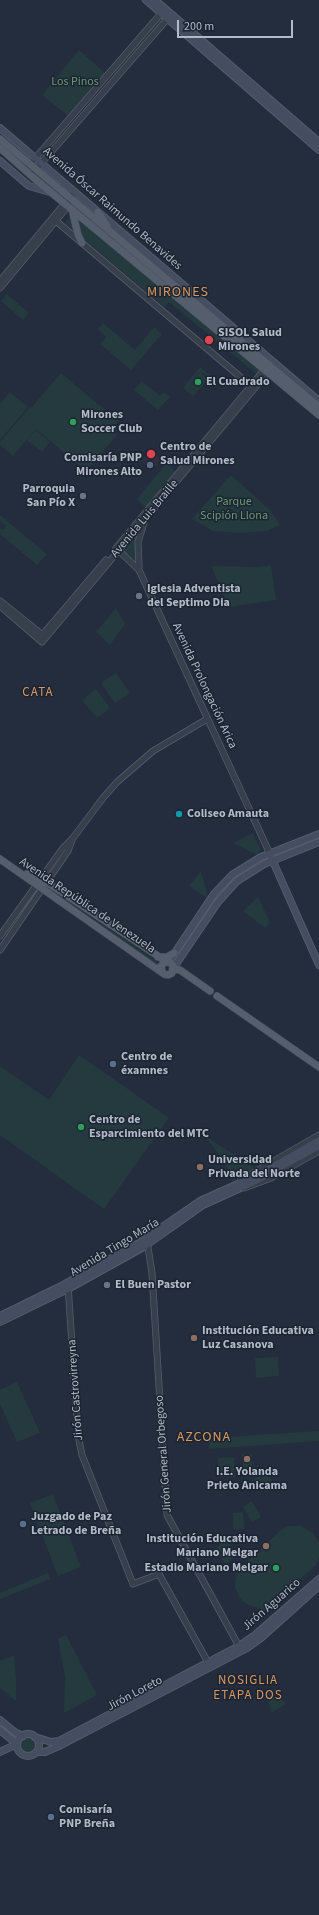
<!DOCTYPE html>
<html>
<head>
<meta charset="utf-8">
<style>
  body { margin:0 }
  #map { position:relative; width:319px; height:1915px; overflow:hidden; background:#232d3d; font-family:"Source Sans 3",sans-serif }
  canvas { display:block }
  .scale { position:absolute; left:177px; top:20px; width:116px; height:18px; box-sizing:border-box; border:2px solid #b2bac8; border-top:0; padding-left:5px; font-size:12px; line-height:14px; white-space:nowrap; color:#b2bac8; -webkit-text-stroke:3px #1c2432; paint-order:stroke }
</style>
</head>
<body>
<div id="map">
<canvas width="319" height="1915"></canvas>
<div class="scale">200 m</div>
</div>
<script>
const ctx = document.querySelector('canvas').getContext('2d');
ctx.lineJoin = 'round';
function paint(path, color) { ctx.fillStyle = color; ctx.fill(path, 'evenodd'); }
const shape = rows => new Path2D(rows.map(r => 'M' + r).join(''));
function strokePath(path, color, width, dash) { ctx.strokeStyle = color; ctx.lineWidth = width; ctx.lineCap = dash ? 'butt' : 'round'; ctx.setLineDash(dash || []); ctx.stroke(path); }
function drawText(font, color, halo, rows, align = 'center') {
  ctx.font = font + ' "Source Sans 3",sans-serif'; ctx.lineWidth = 3; ctx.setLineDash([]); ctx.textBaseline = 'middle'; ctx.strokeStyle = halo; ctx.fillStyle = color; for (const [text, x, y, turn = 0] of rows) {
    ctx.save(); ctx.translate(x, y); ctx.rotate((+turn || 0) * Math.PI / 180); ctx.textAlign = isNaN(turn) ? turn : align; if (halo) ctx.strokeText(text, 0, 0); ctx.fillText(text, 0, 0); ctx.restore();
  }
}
paint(shape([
  [150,449,162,460,157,467,150,461,146,465,141,461]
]), '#312f3e');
paint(shape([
  [161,16,165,18,115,75,113,72],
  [79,50,105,73,68,116,42,95],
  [76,215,262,370,259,376,169,302,164,307,65,223,70,216],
  [7,294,29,313,23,320,1,301],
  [103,323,135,350,154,327,162,334,131,370,100,344,106,337,98,329],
  [200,367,211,376,208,379,204,373,199,372,191,382,200,372,208,379,197,392,188,385,197,393,193,396,183,388],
  [61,373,118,421,114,433,117,435,86,471,36,429,13,456,0,445,0,442,30,407,31,408],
  [142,381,160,396,164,392,170,397,158,410,134,390],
  [10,392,28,407,0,440,0,404],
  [36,430,50,442,42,452,27,440],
  [166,464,177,472,147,507,145,508,137,499],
  [231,475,270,510,280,525,267,531,239,533,213,531,192,519],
  [0,515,47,554,37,565,0,534,0,528,3,530,6,526,0,521],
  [137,532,135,547,135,561,122,549],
  [271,565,276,600,229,607,211,566,258,567],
  [116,608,125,624,110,645,96,632],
  [116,673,130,693,115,703,101,683],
  [96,689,110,708,97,718,82,700],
  [253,833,261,850,257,855,233,843],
  [201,871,208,896,207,898,189,886],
  [232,879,233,882,221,894,175,961,172,961,219,892],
  [51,889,156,961,159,965,129,946,53,892],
  [258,897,270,922,265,928,243,911],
  [79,1055,168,1117,168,1119,104,1209,0,1135,0,1066,49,1100],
  [205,1136,255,1168,232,1182,224,1161],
  [278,1357,279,1376,256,1378,255,1358],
  [17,1382,40,1433,17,1442,0,1404,0,1390],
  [319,1431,319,1441,209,1449,209,1438],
  [242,1454,252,1454,253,1474,243,1474],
  [234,1457,235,1477,219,1477,218,1458],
  [267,1472,272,1481,257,1489,252,1480],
  [53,1494,81,1567,58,1576,30,1503],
  [252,1501,261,1517,252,1522,243,1507],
  [243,1512,244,1529,233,1529,233,1513],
  [289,1526,301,1526,313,1533,319,1543,319,1557,316,1565,263,1613,259,1608,246,1604,239,1597,235,1587,236,1574,242,1566,281,1530],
  [225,1540,237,1554,226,1564,214,1550],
  [48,1573,50,1579,0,1599,0,1593],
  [66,1635,97,1695,64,1713,65,1677,58,1639],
  [14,1655,16,1678,16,1701,0,1688,0,1661],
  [274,1689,286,1704,271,1713,270,1705,264,1695],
  '19 1745a8 8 0 1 1 16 0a8 8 0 1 1-16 0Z'
]), '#253a3e');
const tertiary = shape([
  [25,170,164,10],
  [31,175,170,16],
  [56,221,251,386],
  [0,281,65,203],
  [0,288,68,206,72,195],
  [117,547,265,369],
  [116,548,139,570,270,854],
  [139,567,138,542,144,523],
  [0,601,45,637],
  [0,606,42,642,269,371],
  [39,639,106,560],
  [0,936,63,848,73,838,103,798,117,782,153,751,207,719],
  [0,950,68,851,72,840],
  [241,1180,319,1135],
  [244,1188,271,1178,319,1151],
  [147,1241,152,1273,167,1515,241,1650],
  [68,1285,78,1435,82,1455,133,1584,159,1574,210,1666]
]);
const secondary = shape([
  [146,0,319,150],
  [155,0,319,142],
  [0,128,319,401],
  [0,161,29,186,50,192],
  [271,857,319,965],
  [172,957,214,894,232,875,261,857,319,834],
  [174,967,218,902,237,881,264,864,319,842],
  [0,1316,63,1285,139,1243,200,1201,258,1175,319,1140],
  [0,1322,70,1288,142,1248,203,1205,260,1179,319,1146],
  [0,1720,16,1733,23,1736],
  [0,1730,17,1744],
  '17 1745a11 11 0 1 1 22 0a11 11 0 1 1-22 0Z',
  [35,1737,51,1742,59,1741,239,1646,255,1635,319,1579],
  [0,1752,17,1744],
  [37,1752,45,1752,61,1745,247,1648,261,1638,319,1586]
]);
const primary = shape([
  [0,139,319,407],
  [0,148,35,179,319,415],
  [72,209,78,235,82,243],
  [98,212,107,226],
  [0,859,164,974,168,975,172,973,173,966,170,962,165,962,161,966,162,971],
  [27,874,51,885,167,962],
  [158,957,167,957,174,953],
  [174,969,180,970,210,991],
  [217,996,319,1067]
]);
strokePath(tertiary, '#555d6b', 7);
strokePath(secondary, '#555d6b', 8);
strokePath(primary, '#404856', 8);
strokePath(tertiary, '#373f4d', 5.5);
strokePath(secondary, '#444e60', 6);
strokePath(primary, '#545e6d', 7);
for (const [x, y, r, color] of [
  [209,340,5,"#e0444e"],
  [198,382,4,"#2e9e5b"],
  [73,422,4,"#2e9e5b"],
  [151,454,5,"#e0444e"],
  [150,465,4,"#5c6f8a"],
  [83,496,4,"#6b7280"],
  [139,596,4,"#6b7280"],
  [179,814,4,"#0f9aa8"],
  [113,1064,4,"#5c6f8a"],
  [81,1127,4,"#2e9e5b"],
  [200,1167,4,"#8d6e63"],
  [107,1285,4,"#6b7280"],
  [194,1338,4,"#8d6e63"],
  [247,1459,4,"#8d6e63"],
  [23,1524,4,"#5c6f8a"],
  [266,1546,4,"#8d6e63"],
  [276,1568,4,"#2e9e5b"],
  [51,1817,4,"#5c6f8a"]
]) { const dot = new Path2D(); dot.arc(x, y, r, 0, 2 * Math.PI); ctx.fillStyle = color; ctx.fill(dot); strokePath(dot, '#1c2432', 1.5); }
drawText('12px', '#699a76', '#1c2432', [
  ["Los Pinos",75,82],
  ["Parque",234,502],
  ["Scipión Llona",234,516]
]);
drawText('12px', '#b2bac8', '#1c2432', [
  ["Avenida Óscar Raimundo Benavides",112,209,41],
  ["Avenida Luis Braille",145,519,-50],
  ["Avenida Prolongación Arica",204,686,65],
  ["Avenida República de Venezuela",87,906,34],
  ["Avenida Tingo María",115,1248,-31],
  ["Jirón Castrovirreyna",76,1390,-94],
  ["Jirón General Orbegoso",164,1454,-94],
  ["Jirón Aguarico",272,1605,-41],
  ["Jirón Loreto",135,1694,-28]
]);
drawText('bold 12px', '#b2bac8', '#1c2432', [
  ["SISOL Salud",218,333],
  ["Mirones",218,347],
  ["El Cuadrado",206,382],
  ["Mirones",81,415],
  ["Soccer Club",81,429],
  ["Centro de",160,447],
  ["Salud Mirones",160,461],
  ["Comisaría PNP",142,458,"right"],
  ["Mirones Alto",142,472,"right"],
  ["Parroquia",75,489,"right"],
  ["San Pío X",75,503,"right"],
  ["Iglesia Adventista",147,589],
  ["del Septimo Dia",147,603],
  ["Coliseo Amauta",187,814],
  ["Centro de",121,1057],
  ["éxamnes",121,1071],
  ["Centro de",89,1120],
  ["Esparcimiento del MTC",89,1134],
  ["Universidad",208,1160],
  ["Privada del Norte",208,1174],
  ["El Buen Pastor",115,1285],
  ["Institución Educativa",202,1331],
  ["Luz Casanova",202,1345],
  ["I.E. Yolanda",247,1472,"center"],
  ["Prieto Anicama",247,1486,"center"],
  ["Juzgado de Paz",31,1517],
  ["Letrado de Breña",31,1531],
  ["Institución Educativa",258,1539,"right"],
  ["Mariano Melgar",258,1553,"right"],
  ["Estadio Mariano Melgar",268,1568,"right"],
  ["Comisaría",59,1810],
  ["PNP Breña",59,1824]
], 'left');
ctx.letterSpacing = '1px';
drawText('13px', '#d7975f', '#1c2432', [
  ["CATA",38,693],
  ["NOSIGLIA",248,1681],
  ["ETAPA DOS",248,1696]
]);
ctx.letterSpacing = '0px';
ctx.letterSpacing = '1px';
drawText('14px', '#d7975f', '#1c2432', [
  ["MIRONES",178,293],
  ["AZCONA",204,1438]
]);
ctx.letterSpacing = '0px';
</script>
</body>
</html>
